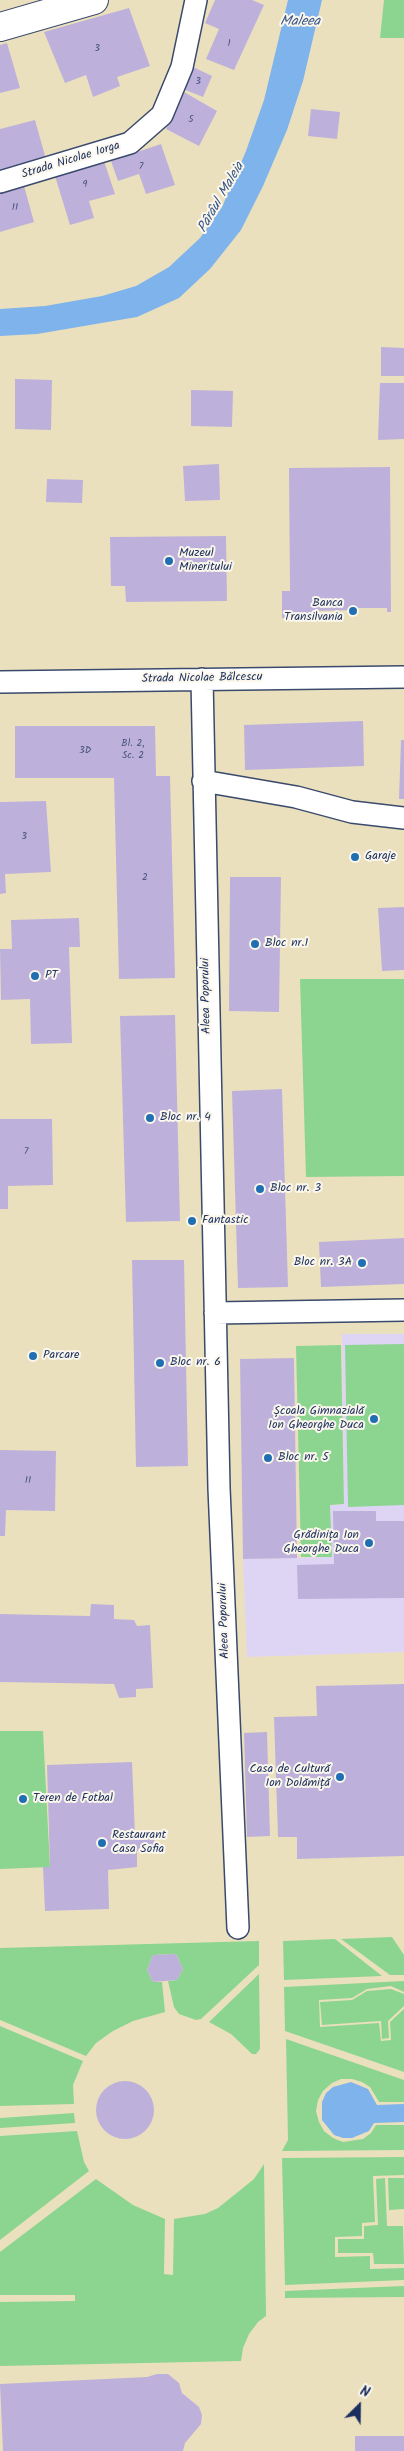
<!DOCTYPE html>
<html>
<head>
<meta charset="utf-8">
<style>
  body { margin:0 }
  #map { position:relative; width:404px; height:2451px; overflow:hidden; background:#ebe0bd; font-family:Kalam,sans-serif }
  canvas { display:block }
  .north { position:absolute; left:334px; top:2381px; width:50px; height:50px; -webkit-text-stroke:4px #fbf7ec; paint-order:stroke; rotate:23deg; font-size:14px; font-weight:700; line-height:20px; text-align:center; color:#1b2f5e }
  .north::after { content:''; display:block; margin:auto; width:18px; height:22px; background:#1b2f5e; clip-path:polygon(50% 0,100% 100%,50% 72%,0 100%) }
</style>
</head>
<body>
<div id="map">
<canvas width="404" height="2451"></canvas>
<div class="north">N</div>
</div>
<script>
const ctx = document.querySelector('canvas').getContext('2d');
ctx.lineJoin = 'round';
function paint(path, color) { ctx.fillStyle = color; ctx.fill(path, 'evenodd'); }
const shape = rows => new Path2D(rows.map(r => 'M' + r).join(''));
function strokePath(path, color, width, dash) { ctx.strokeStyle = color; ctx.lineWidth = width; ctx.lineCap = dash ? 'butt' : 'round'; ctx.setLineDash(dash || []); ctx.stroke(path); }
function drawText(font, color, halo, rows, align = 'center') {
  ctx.font = font + ' Kalam,sans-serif'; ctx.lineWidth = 4; ctx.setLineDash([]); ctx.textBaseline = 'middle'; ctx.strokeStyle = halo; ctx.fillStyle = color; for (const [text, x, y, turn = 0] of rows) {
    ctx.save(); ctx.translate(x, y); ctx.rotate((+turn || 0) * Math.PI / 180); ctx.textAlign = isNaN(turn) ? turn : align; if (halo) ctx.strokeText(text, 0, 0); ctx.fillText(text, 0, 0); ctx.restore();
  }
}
paint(shape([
  [342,1334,404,1334,404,1652,247,1657,243,1559,332,1557,330,1505,344,1504]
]), '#ded5f5');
paint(shape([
  [384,0,404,0,404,38,380,38],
  [300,979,404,979,404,1176,306,1177],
  [404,1344,404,1505,348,1507,345,1345],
  [341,1345,344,1504,330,1505,332,1557,301,1557,296,1346],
  [0,1731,43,1731,50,1867,0,1869],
  [392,1937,404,1955,404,1975,390,1975,341,1939],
  [335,1939,382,1976,284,1980,283,1941],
  [259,1941,259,1965,201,2019,196,2020,179,2014,174,2007,168,1981,177,1980,183,1969,176,1954,153,1955,147,1970,153,1982,162,1982,165,2012,133,2021,113,2031,96,2043,86,2056,0,2020,0,1948],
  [259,1974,260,2049,256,2054,252,2054,231,2034,209,2022],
  [404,1981,404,1992,391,1986,367,1989,352,1998,319,2000,320,2027,379,2023,381,2041,391,2040,390,2022,404,2009,404,2072,285,2031,284,1987],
  [391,1989,404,1994,404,2006,388,2021,389,2038,382,2039,381,2021,322,2025,320,2002,352,2000,367,1991],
  [0,2026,83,2061,73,2085,74,2104,0,2106],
  [286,2039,404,2080,404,2102,379,2102,370,2087,362,2082,352,2079,341,2079,332,2083,323,2091,318,2100,316,2111,319,2122,324,2131,333,2138,343,2142,363,2139,371,2133,376,2125,404,2125,404,2150,282,2151,288,2140],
  [74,2113,75,2123,0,2128,0,2118],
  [77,2131,84,2162,89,2171,0,2240,0,2136],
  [404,2157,404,2175,373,2176,375,2222,362,2223,362,2236,335,2237,335,2257,370,2256,370,2269,404,2268,404,2280,285,2285,282,2158],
  [264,2164,266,2316,258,2322,249,2334,243,2348,241,2361,0,2366,0,2302,75,2301,75,2295,0,2295,0,2252,96,2179,133,2205,165,2219,164,2274,173,2275,174,2219,205,2214,218,2208,254,2179],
  [385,2178,387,2226,403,2226,404,2264,374,2264,373,2253,338,2253,338,2239,364,2239,364,2226,378,2225,376,2179],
  [388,2178,404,2178,404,2209,389,2210],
  [404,2286,404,2297,285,2298,285,2291]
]), '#8cd590');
paint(shape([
  [288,0,322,0,303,81,287,130,263,186,241,230,210,269,179,298,137,317,37,334,0,336,0,309,45,306,102,296,136,286,169,267,200,238,222,207,246,151,264,100],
  [351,2082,368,2089,377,2105,404,2104,404,2122,374,2123,369,2131,352,2138,343,2138,334,2135,322,2120,322,2102,326,2093,333,2087]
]), '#7fb3ec');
paint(shape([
  [215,0,252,0,264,5,234,70,206,59,219,29,205,23],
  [129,8,150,66,117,77,120,86,93,97,86,75,65,83,44,32],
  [7,43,20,88,0,93,0,45],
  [193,67,212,76,203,97,183,89],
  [184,92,217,111,199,146,166,129],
  [311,109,340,112,337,139,308,136],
  [35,120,47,163,0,175,0,129],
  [161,144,175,185,146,194,139,174,118,181,111,161],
  [104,161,115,194,89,201,94,218,70,225,55,176],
  [24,186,34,222,0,232,0,193],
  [381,347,404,348,404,376,381,376],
  [15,379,52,380,51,430,15,429],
  [380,383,404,383,404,439,378,440],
  [191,390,233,391,232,427,191,426],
  [219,464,220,500,185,501,183,466],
  [390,467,391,612,387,612,387,608,356,608,356,610,314,611,314,618,282,618,282,591,290,591,289,468],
  [47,479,83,480,82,503,46,502],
  [226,536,227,601,126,602,125,586,111,586,110,537],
  [363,721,364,766,245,770,244,725],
  [15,726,155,726,156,776,170,776,175,978,119,979,114,778,15,778],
  [401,740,404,740,404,799,399,799],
  [46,801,51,872,5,874,6,893,0,894,0,802],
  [230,877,281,877,279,1012,229,1011],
  [404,907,404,970,382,971,378,908],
  [79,918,80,947,69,947,72,1043,31,1044,30,999,1,1000,0,949,12,949,11,920],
  [175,1015,180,1221,126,1222,120,1016],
  [282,1089,288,1287,238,1288,232,1091],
  [0,1119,52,1119,53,1185,8,1186,8,1209,0,1209],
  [404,1238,404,1284,321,1287,319,1242],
  [132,1260,184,1260,188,1466,136,1467],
  [294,1358,297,1558,243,1559,240,1359],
  [0,1450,56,1451,55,1511,6,1510,5,1536,0,1536],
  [333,1511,376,1511,376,1521,404,1521,404,1598,298,1599,297,1565,334,1564],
  [91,1604,114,1605,114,1619,134,1620,137,1626,150,1625,153,1688,136,1689,136,1697,119,1698,114,1684,0,1682,0,1614,90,1616],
  [404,1684,404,1856,297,1859,297,1837,278,1837,274,1717,317,1716,316,1686],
  [267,1732,270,1836,247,1837,244,1733],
  [132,1762,135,1835,154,1834,155,1850,137,1851,137,1867,108,1870,109,1909,45,1911,43,1867,50,1867,47,1765],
  [176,1954,183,1969,177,1980,153,1982,147,1970,153,1955],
  '96 2110a29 29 0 1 1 58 0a29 29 0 1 1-58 0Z',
  [157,2374,168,2374,179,2383,182,2393,199,2407,202,2415,201,2424,185,2443,183,2451,3,2451,0,2384,147,2377],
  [355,2436,404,2436,404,2451,355,2451]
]), '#bdb1db');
const street = shape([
  [0,182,130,143,162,115,182,67,196,0],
  [202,679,219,1488,238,1928],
  [0,682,404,677],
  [203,781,296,797,352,812,404,818],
  [215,1313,404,1310]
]);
const secondary = shape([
  [0,27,94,0]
]);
strokePath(street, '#3a4a6c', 24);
strokePath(secondary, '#3a4a6c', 30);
strokePath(street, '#fff', 21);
strokePath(secondary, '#fff', 28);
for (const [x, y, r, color] of [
  [169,561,5,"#1f6fb2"],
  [353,611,5,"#1f6fb2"],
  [355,857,5,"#1f6fb2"],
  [255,944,5,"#1f6fb2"],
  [35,976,5,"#1f6fb2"],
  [150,1118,5,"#1f6fb2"],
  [260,1189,5,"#1f6fb2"],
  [192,1221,5,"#1f6fb2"],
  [362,1263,5,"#1f6fb2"],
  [33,1356,5,"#1f6fb2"],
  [160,1363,5,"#1f6fb2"],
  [374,1419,5,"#1f6fb2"],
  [268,1458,5,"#1f6fb2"],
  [369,1543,5,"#1f6fb2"],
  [340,1777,5,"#1f6fb2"],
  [23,1799,5,"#1f6fb2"],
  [102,1843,5,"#1f6fb2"]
]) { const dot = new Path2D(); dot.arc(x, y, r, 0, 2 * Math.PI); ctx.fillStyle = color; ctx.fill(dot); strokePath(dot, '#fbf7ec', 2); }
drawText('10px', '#44507d', null, [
  ["1",229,44],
  ["3",97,49],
  ["3",198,82],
  ["5",191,120],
  ["7",141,167],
  ["9",85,185],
  ["11",15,208],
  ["Bl. 2,",133,744],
  ["Sc. 2",133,756],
  ["3D",85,751],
  ["3",24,837],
  ["2",145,878],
  ["7",26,1152],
  ["11",28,1481]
]);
drawText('12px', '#1b2f5e', '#fbf7ec', [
  ["Strada Nicolae Iorga",71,161,-17],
  ["Strada Nicolae Bălcescu",202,679,-1],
  ["Aleea Poporului",207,996,-91],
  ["Aleea Poporului",225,1621,-92]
]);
drawText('12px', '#1b2f5e', '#fbf7ec', [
  ["Muzeul",179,554],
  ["Mineritului",179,568],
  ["Banca",343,604,"right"],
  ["Transilvania",343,618,"right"],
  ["Garaje",365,857],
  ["Bloc nr.1",265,944],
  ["PT",45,976],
  ["Bloc nr. 4",160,1118],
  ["Bloc nr. 3",270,1189],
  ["Fantastic",202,1221],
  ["Bloc nr. 3A",352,1263,"right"],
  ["Parcare",43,1356],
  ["Bloc nr. 6",170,1363],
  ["Școala Gimnazială",364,1412,"right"],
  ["Ion Gheorghe Duca",364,1426,"right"],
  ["Bloc nr. 5",278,1458],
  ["Grădinița Ion",359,1536,"right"],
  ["Gheorghe Duca",359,1550,"right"],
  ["Casa de Cultură",330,1770,"right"],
  ["Ion Dolămiță",330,1784,"right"],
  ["Teren de Fotbal",33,1799],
  ["Restaurant",112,1836],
  ["Casa Sofia",112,1850]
], 'left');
drawText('italic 14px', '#395789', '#fbf7ec', [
  ["Maleea",300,23],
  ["Pârâul Maleia",222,198,-60]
]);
</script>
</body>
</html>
